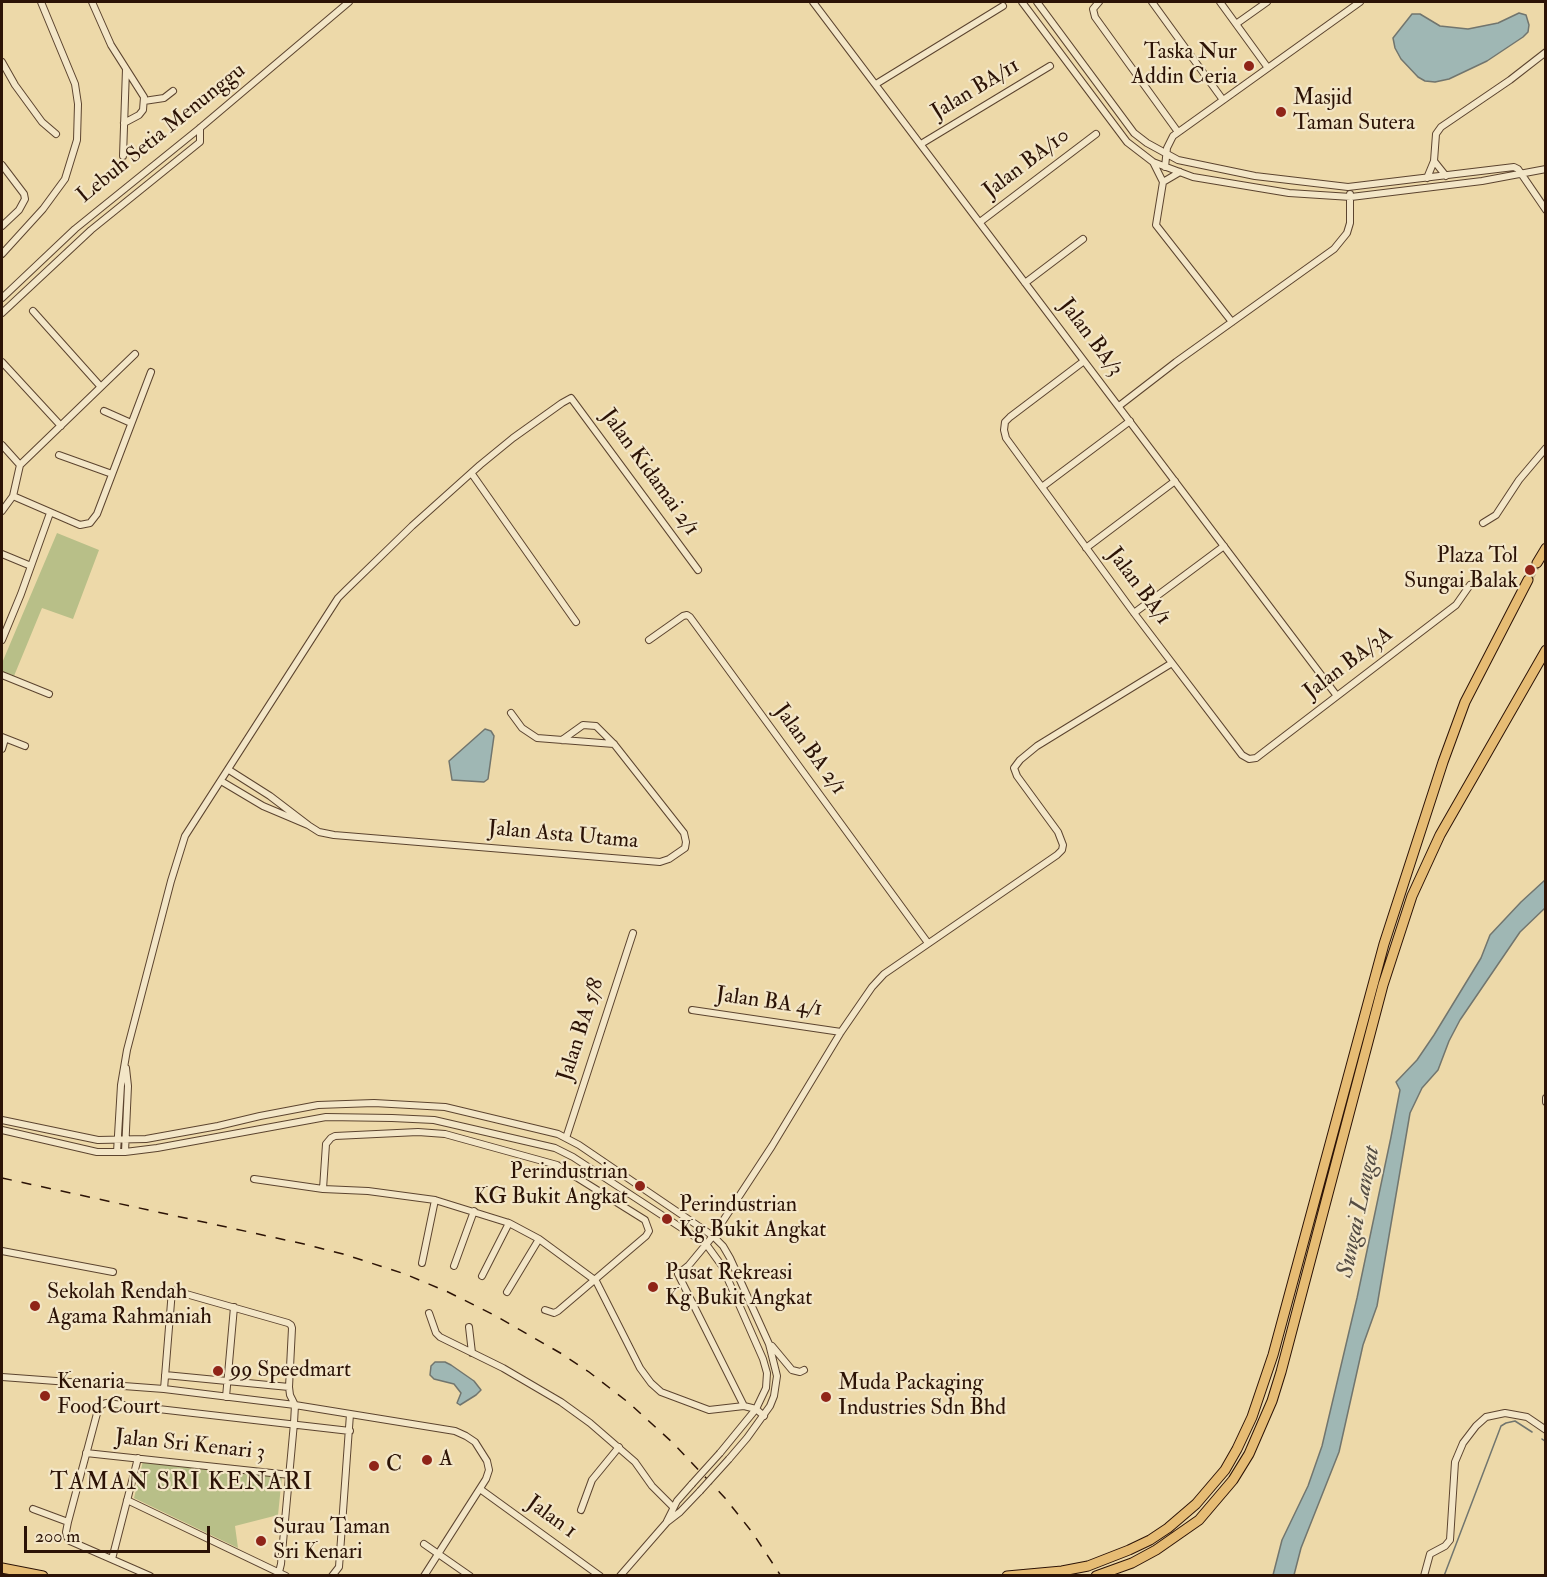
<!DOCTYPE html>
<html>
<head>
<meta charset="utf-8">
<style>
  body { margin:0 }
  #map { position:relative; width:1547px; height:1577px; overflow:hidden; background:#edd9a9; font-family:"IM FELL Double Pica",serif }
  canvas { display:block }
  .frame { position:absolute; inset:0; border:3px solid #2c1306; pointer-events:none }
  .scale { position:absolute; left:24px; top:1526px; width:186px; height:27px; box-sizing:border-box; border:3px solid #2c1306; border-top:0; padding-left:8px; font-size:18px; line-height:21px; white-space:nowrap; color:#2c1306; -webkit-text-stroke:4px #f3e6c7; paint-order:stroke }
</style>
</head>
<body>
<div id="map">
<canvas width="1547" height="1577"></canvas>
<div class="frame"></div>
<div class="scale">200 m</div>
</div>
<script>
const ctx = document.querySelector('canvas').getContext('2d');
ctx.lineJoin = 'round';
function paint(path, color) { ctx.fillStyle = color; ctx.fill(path, 'evenodd'); }
const shape = rows => new Path2D(rows.map(r => 'M' + r).join(''));
function strokePath(path, color, width, dash) { ctx.strokeStyle = color; ctx.lineWidth = width; ctx.lineCap = dash ? 'butt' : 'round'; ctx.setLineDash(dash || []); ctx.stroke(path); }
function drawText(font, color, halo, rows, align = 'center') {
  ctx.font = font + ' "IM FELL Double Pica",serif'; ctx.lineWidth = 4.5; ctx.setLineDash([]); ctx.textBaseline = 'middle'; ctx.strokeStyle = halo; ctx.fillStyle = color; for (const [text, x, y, turn = 0] of rows) {
    ctx.save(); ctx.translate(x, y); ctx.rotate((+turn || 0) * Math.PI / 180); ctx.textAlign = isNaN(turn) ? turn : align; if (halo) ctx.strokeText(text, 0, 0); ctx.fillText(text, 0, 0); ctx.restore();
  }
}
paint(shape([
  [57,533,99,550,73,619,42,608,14,676,2,671,2,663],
  [143,1461,282,1476,278,1515,235,1526,238,1548,134,1498]
]), '#b8bf88');
const water = shape([
  [1519,13,1526,15,1529,25,1528,32,1523,37,1487,61,1449,79,1435,82,1425,81,1418,77,1401,59,1395,48,1393,38,1412,14,1420,14,1440,26,1468,29,1498,23,1519,13],
  [485,729,491,731,494,736,488,779,484,782,452,780,449,761,485,729],
  [1545,880,1545,908,1520,932,1460,1020,1449,1041,1438,1070,1422,1088,1410,1113,1377,1306,1363,1345,1339,1452,1301,1548,1294,1575,1273,1575,1282,1540,1308,1486,1322,1446,1357,1298,1391,1137,1400,1090,1396,1082,1417,1060,1434,1035,1481,958,1490,935,1521,902,1545,880],
  [435,1362,445,1362,451,1365,474,1381,481,1390,476,1395,460,1405,457,1403,461,1393,454,1384,434,1379,430,1375,431,1366,435,1362]
]);
paint(water, '#9fb7b4');
strokePath(water, '#71756e', 1.5);
strokePath(shape([
  [1542,1439,1546,1442],
  [1444,1576,1501,1426,1506,1423,1515,1421,1532,1432]
]), '#71756e', 1.5);
strokePath(shape([
  [1528,580,1537,563]
]), '#c6b188', 9, [9, 4.5]);
const minor = shape([
  [92,2,111,45,144,97,143,110,139,115,124,123],
  [813,2,1337,696],
  [1022,2,1127,142,1153,162,1193,177,1289,193,1351,197,1482,181,1546,169],
  [1037,2,1134,133,1147,143,1178,160,1255,176,1348,187,1514,167,1518,169,1546,210],
  [1099,2,1093,9,1095,17,1178,132],
  [1152,2,1223,100],
  [1220,2,1268,68],
  [1236,24,1267,2],
  [2,62,15,85,42,122,56,134],
  [876,84,1003,6],
  [144,101,164,98,173,91],
  [921,144,1050,66],
  [123,156,126,69],
  [1434,161,1446,176],
  [1153,162,1163,182],
  [2,165,24,194,25,199,19,210,2,226],
  [1165,167,1167,148,1173,136,1360,2],
  [1427,178,1434,161,1436,134,1441,127,1510,80,1546,52],
  [1163,182,1156,225,1232,322],
  [1163,182,1180,172],
  [980,222,1096,134],
  [2,254,43,209,65,179,77,140,78,104,75,84,41,2],
  [1025,283,1083,239],
  [2,298,75,229,200,128,349,2],
  [33,311,101,387],
  [2,313,91,230,200,142,200,128],
  [1084,361,1010,417,1005,422,1004,430,1006,438,1134,613,1242,755,1249,759,1256,758,1456,605,1470,585],
  [2,362,61,426],
  [1119,406,1176,362,1334,249,1347,233,1350,223,1350,194],
  [104,411,131,423],
  [2,445,20,465],
  [59,455,112,474],
  [472,474,576,622],
  [1042,487,1130,421],
  [13,496,80,525,90,523,97,514,151,372],
  [2,511,13,496,20,465,135,354],
  [1483,523,1496,515,1519,480,1546,448],
  [1086,548,1175,481],
  [2,554,31,566],
  [1134,613,1224,546],
  [2,640,21,594,50,513],
  [649,640,683,616,687,615,690,617,928,943],
  [2,675,49,694],
  [511,713,522,728,537,738,614,744],
  [2,737,25,746],
  [2,749,5,739],
  [221,781,263,806,308,825,270,796,229,770],
  [308,825,319,832,334,835,660,862,669,859,685,848,686,842,684,833,614,744,596,726,583,725,562,740],
  [692,1010,841,1032],
  [1546,1098,1546,1102],
  [2,1120,98,1140,146,1139,218,1126,260,1116,318,1105,374,1103,445,1107,558,1134,579,1145,713,1236,723,1246,730,1258,769,1344,777,1376,774,1396,770,1406,747,1438,729,1459],
  [2,1130,97,1152,125,1152,157,1148,326,1117,392,1118,434,1120,555,1148,573,1157,706,1244,722,1266,763,1359,767,1373,766,1388,756,1409,720,1453],
  [566,1138,633,933],
  [117,1152,121,1085,127,1050,171,881,185,836,338,598,346,590,412,526,480,465,513,438,562,403,571,398,698,570],
  [125,1152,128,1086,126,1068],
  [254,1179,323,1189,368,1191,435,1200,509,1223,539,1239,596,1281,640,1368,651,1383,661,1392,709,1410,744,1406,756,1409,764,1416],
  [323,1189,326,1144,331,1138,335,1136,418,1132,445,1134,557,1165,645,1220,649,1231,646,1236,558,1311,554,1313,545,1310],
  [2,1251,113,1272],
  [422,1263,435,1200],
  [454,1266,474,1211],
  [482,1276,509,1223],
  [507,1292,539,1239],
  [429,1313,436,1333,440,1337,503,1368,561,1402,590,1423,635,1462,652,1486,673,1507],
  [469,1327,472,1353],
  [772,1346,792,1370,800,1372,804,1370],
  [165,1375,289,1387],
  [2,1377,164,1389,295,1405,455,1431,466,1436,475,1442,487,1461,489,1470,486,1479,424,1576],
  [164,1389,172,1290,288,1323,291,1325,292,1328,289,1387,290,1395,295,1405,294,1423,281,1564,278,1576],
  [226,1397,234,1307],
  [744,1406,678,1274,689,1265,713,1236,772,1146,841,1032,872,987,884,974,1057,855,1062,850,1063,845,1058,832,1017,776,1014,768,1020,760,1037,746,1172,663],
  [86,1453,290,1475],
  [480,1489,600,1576],
  [127,1500,286,1576],
  [33,1509,68,1522],
  [581,1510,592,1480,619,1447],
  [667,1521,677,1501,692,1484],
  [424,1544,470,1576],
  [112,1559,138,1458],
  [150,1576,70,1541,67,1537,66,1532,68,1522,99,1406,106,1403,350,1431],
  [332,1576,339,1567,350,1414],
  [620,1576,667,1522,680,1512,700,1491],
  [1424,1576,1430,1554,1445,1546,1450,1540,1455,1462,1463,1443,1476,1426,1486,1417,1505,1413,1527,1417,1546,1430]
]);
const highway = shape([
  [1537,563,1546,548],
  [2,1568,43,1576],
  [1007,1576,1062,1571,1088,1566,1129,1550,1150,1540,1168,1528,1196,1504,1225,1470,1237,1449,1252,1417,1273,1355,1384,944,1443,762,1465,702,1528,580],
  [1096,1576,1132,1563,1156,1550,1199,1520,1233,1480,1249,1454,1272,1401,1281,1372,1383,985,1412,896,1440,835,1546,650]
]);
strokePath(minor, '#5c442f', 8);
strokePath(highway, '#2c1306', 11);
strokePath(minor, '#f3e6c7', 6);
strokePath(highway, '#e6bc74', 9);
strokePath(shape([
  [2,1178,304,1244,343,1254,405,1274,448,1292,496,1316,562,1354,589,1372,629,1403,673,1443,725,1498,752,1532,781,1576]
]), '#2c1306', 1.5, [10, 10]);
const minorBridge = shape([
  [692,1484,720,1453],
  [700,1491,729,1459]
]);
strokePath(minorBridge, '#5c442f', 8, []);
strokePath(minorBridge, '#f3e6c7', 6);
for (const [x, y, r, color] of [
  [1249,66,6,"#8f2418"],
  [1281,112,6,"#8f2418"],
  [1530,570,6,"#8f2418"],
  [640,1186,6,"#8f2418"],
  [667,1219,6,"#8f2418"],
  [653,1287,6,"#8f2418"],
  [35,1306,6,"#8f2418"],
  [218,1371,6,"#8f2418"],
  [45,1396,6,"#8f2418"],
  [826,1397,6,"#8f2418"],
  [427,1460,6,"#8f2418"],
  [374,1466,6,"#8f2418"],
  [261,1541,6,"#8f2418"]
]) { const dot = new Path2D(); dot.arc(x, y, r, 0, 2 * Math.PI); ctx.fillStyle = color; ctx.fill(dot); strokePath(dot, '#f3e6c7', 2); }
drawText('22px', '#2c1306', '#f3e6c7', [
  ["Taska Nur",1237,53,"right"],
  ["Addin Ceria",1237,78,"right"],
  ["Masjid",1293,99],
  ["Taman Sutera",1293,124],
  ["Plaza Tol",1518,557,"right"],
  ["Sungai Balak",1518,582,"right"],
  ["Perindustrian",628,1173,"right"],
  ["KG Bukit Angkat",628,1198,"right"],
  ["Perindustrian",679,1206],
  ["Kg Bukit Angkat",679,1231],
  ["Pusat Rekreasi",665,1274],
  ["Kg Bukit Angkat",665,1299],
  ["Sekolah Rendah",47,1293],
  ["Agama Rahmaniah",47,1318],
  ["99 Speedmart",230,1371],
  ["Kenaria",57,1383],
  ["Food Court",57,1408],
  ["Muda Packaging",838,1384],
  ["Industries Sdn Bhd",838,1409],
  ["A",439,1460],
  ["C",386,1466],
  ["Surau Taman",273,1528],
  ["Sri Kenari",273,1553]
], 'left');
drawText('22px', '#2c1306', '#f3e6c7', [
  ["Jalan BA/11",976,90,-31],
  ["Lebuh Setia Menunggu",162,134,-39],
  ["Jalan BA/10",1027,164,-37],
  ["Jalan BA/3",1090,338,53],
  ["Jalan Kidamai 2/1",649,473,54],
  ["Jalan BA/1",1138,587,53],
  ["Jalan BA/3A",1349,664,-37],
  ["Jalan BA 2/1",809,750,54],
  ["Jalan Asta Utama",563,836,5],
  ["Jalan BA 4/1",769,1003,8],
  ["Jalan BA 5/8",582,1030,-72],
  ["Jalan Sri Kenari 3",190,1446,6],
  ["Jalan 1",551,1518,36]
]);
drawText('italic 24px', '#544c43', '#f3e6c7', [
  ["Sungai Langat",1360,1212,-78]
]);
ctx.letterSpacing = '1.5px';
drawText('24px', '#2c1306', '#f3e6c7', [
  ["TAMAN SRI KENARI",182,1484]
]);
ctx.letterSpacing = '0px';
</script>
</body>
</html>
